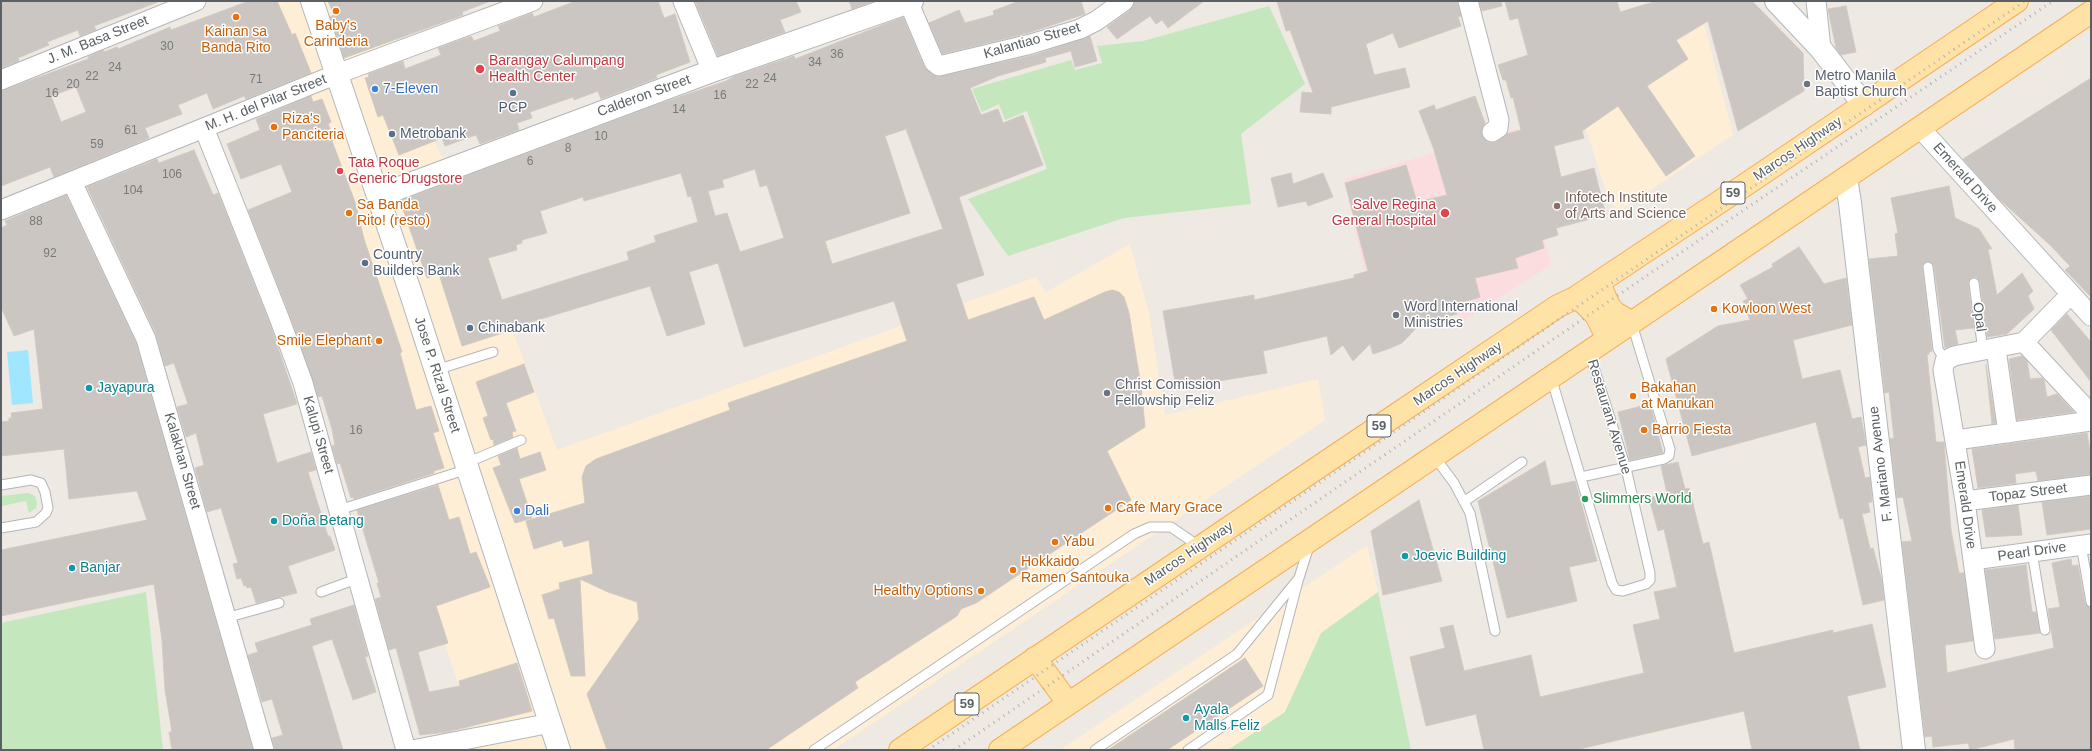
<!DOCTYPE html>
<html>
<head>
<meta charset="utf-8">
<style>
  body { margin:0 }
  #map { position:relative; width:2092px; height:751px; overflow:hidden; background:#eee9e2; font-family:Helvetica,sans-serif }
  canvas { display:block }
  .frame { position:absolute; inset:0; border:2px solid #5a6063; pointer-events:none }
</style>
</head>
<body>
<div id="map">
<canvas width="2092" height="751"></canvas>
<div class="frame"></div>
</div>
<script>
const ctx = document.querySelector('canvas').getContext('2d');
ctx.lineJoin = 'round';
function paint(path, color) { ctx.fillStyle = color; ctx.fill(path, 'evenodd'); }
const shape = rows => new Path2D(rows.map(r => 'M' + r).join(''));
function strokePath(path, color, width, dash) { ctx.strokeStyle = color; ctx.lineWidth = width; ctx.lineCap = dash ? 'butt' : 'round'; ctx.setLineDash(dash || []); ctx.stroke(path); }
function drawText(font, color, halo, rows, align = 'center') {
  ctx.font = font + ' Helvetica,sans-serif'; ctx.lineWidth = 3; ctx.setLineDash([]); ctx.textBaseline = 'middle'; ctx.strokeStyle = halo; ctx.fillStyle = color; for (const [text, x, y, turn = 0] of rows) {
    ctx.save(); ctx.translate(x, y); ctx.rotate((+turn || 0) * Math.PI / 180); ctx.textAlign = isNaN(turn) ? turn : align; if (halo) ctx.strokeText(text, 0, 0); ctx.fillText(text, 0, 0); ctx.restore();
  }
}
paint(shape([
  [242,1,375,1,440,154,452,167,557,450,1036,277,1046,292,1130,244,1149,313,1165,415,1318,379,1325,420,833,750,441,750,477,741,383,459,282,115,282,92],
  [1704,24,1733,135,1618,212,1608,197,1578,105],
  [1367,545,1378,592,1321,633,1285,712,1228,750,1060,750]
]), '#ffeed6');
paint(shape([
  [1517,129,1551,265,1460,323,1441,248,1364,269,1344,179]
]), '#fcdddf');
paint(shape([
  [1269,6,1305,84,1241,134,1251,204,1124,218,1008,256,968,199,1047,169,1027,111,1005,120,999,104,982,112,972,89,1071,60,1075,70,1102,63,1097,46,1143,41],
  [28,493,35,496,37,502,36,508,29,513,26,501,1,506,1,496],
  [146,592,163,750,1,750,1,623],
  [1378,592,1411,750,1228,750,1285,712,1321,633]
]), '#c4e7bd');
paint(shape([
  [28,350,33,403,12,405,7,352]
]), '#a1e6ff');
const building = shape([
  [1,1,158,1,158,2,94,26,96,30,80,36,78,30,47,42,49,45,18,58,19,61,1,68,1,1],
  [249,1,277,1,292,35,295,33,311,73,246,99,244,96,213,109,207,93,178,105,182,114,145,128,149,138,54,177,50,167,1,186,1,91,88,59,88,57,103,50,104,52,117,47,118,49,170,27,171,30,249,1],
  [76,87,86,112,61,122,51,96,76,87],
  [328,1,488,1,488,2,462,12,463,15,344,58,330,17,334,15,328,1],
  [576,1,658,1,664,18,675,14,690,62,656,75,657,78,601,99,598,91,574,100,573,97,530,112,532,118,517,123,519,130,480,144,476,135,445,146,442,138,399,155,383,115,378,117,365,78,369,77,368,74,403,61,405,69,441,55,438,48,471,36,474,41,500,31,498,26,532,13,534,17,576,1],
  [695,1,796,1,801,12,780,20,785,32,718,56,695,1],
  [849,1,874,1,852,9,849,1],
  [1019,1,1081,1,1085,14,1028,33,942,54,929,23,959,10,965,23,994,15,993,11,1019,1],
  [1135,1,1204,1,1168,28,1162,20,1156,24,1150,16,1117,39,1107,27,1130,10,1135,1],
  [1277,1,1457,1,1461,16,1458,17,1461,26,1399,48,1393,33,1366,44,1374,75,1405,68,1410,87,1331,107,1331,114,1300,112,1302,92,1313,93,1290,30,1286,31,1277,1],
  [1479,1,1501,1,1502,6,1482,11,1479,1],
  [1505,1,1617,1,1620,12,1657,1,1752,1,1803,53,1804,91,1738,131,1708,21,1676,40,1688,59,1647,86,1695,156,1666,176,1618,106,1582,131,1584,138,1554,146,1561,177,1594,168,1606,215,1556,228,1558,235,1542,240,1544,248,1515,258,1518,268,1475,278,1480,297,1454,305,1457,314,1422,322,1402,343,1388,349,1373,354,1370,344,1353,361,1343,345,1331,355,1327,336,1263,351,1267,373,1176,388,1163,311,1254,295,1254,300,1354,278,1354,275,1368,271,1345,183,1406,165,1417,202,1447,195,1433,147,1419,111,1434,105,1436,110,1475,96,1485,123,1481,133,1487,142,1492,143,1498,141,1507,134,1521,130,1513,97,1511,98,1506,80,1503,80,1498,65,1528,55,1518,18,1510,20,1505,1],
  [1846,6,1856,52,1841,55,1836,48,1828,9,1846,6],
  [903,17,924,66,937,77,1034,55,1090,36,1097,61,1075,67,1071,51,1045,58,1046,62,998,76,970,88,981,115,998,109,1003,123,1023,115,1043,165,959,197,984,275,956,284,968,320,1034,297,1044,320,1105,292,1112,290,1119,292,1124,297,1129,313,1141,386,1145,427,1107,451,1131,500,976,603,961,609,957,616,855,682,858,688,766,750,607,750,587,694,639,619,637,602,608,592,580,579,585,676,571,676,554,618,549,619,542,595,560,589,559,583,593,574,589,540,564,547,562,540,534,549,526,521,585,503,582,477,586,466,596,459,730,410,728,403,907,341,894,301,744,347,718,263,689,272,705,324,667,336,650,286,511,328,512,330,462,346,439,274,427,278,400,201,653,106,726,81,735,76,794,56,795,59,903,17],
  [906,129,943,229,832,264,825,241,910,213,885,136,906,129],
  [755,169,760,187,767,185,784,238,740,252,727,213,715,216,708,191,724,187,722,180,755,169],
  [681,173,688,197,691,196,698,222,654,236,656,242,627,252,629,260,502,300,488,258,517,250,516,245,522,243,522,240,547,233,540,211,583,197,584,201,681,173],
  [2091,78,2091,297,2065,270,2070,266,2050,245,1998,198,1963,159,2091,78],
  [311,96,313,102,322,99,331,122,328,124,335,140,332,141,355,202,364,239,402,352,400,353,416,410,431,406,439,431,433,433,444,468,434,471,434,473,354,499,353,497,351,498,340,463,337,464,332,446,335,445,332,429,322,396,318,397,290,316,248,210,292,192,281,164,241,179,227,144,260,130,256,119,311,96],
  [194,150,213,195,218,193,270,324,297,404,263,414,277,463,311,452,316,470,308,472,328,536,330,536,335,550,288,566,297,593,256,603,251,587,247,588,246,585,244,586,241,578,237,579,233,564,238,563,221,508,207,512,195,468,204,465,196,433,186,437,177,407,188,404,174,363,165,366,156,334,87,187,157,159,159,163,194,150],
  [1291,173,1293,184,1323,173,1333,197,1308,206,1306,201,1278,207,1271,178,1291,173],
  [1949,186,1955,218,1979,229,1992,249,1988,249,1997,295,2022,273,2033,291,2028,296,2034,309,2007,334,1987,337,1980,282,1976,277,1971,278,1968,284,1974,328,1955,330,1958,344,1945,348,1934,266,1928,261,1922,265,1932,351,1929,352,1929,354,1927,355,1936,442,1944,442,1951,530,1959,573,1964,573,1973,641,1945,645,1947,673,2054,648,2048,609,2060,607,2052,563,2071,559,2072,566,2078,565,2085,603,2091,608,2091,750,2015,750,2014,739,1970,750,1968,743,1933,747,1932,736,1925,737,1902,542,1912,541,1903,497,1897,498,1890,439,1894,438,1889,392,1885,393,1869,259,1898,256,1895,234,1898,233,1891,198,1949,186],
  [66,195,136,343,253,750,172,750,169,732,172,732,165,690,162,640,154,584,1,616,1,550,147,520,137,491,69,499,64,449,1,456,1,422,9,421,9,418,12,418,11,413,43,409,34,329,14,336,1,307,1,228,7,225,5,221,66,195],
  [1799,247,1824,284,1846,278,1852,325,1793,340,1802,379,1840,370,1852,419,1861,417,1866,445,1858,447,1865,478,1870,477,1872,502,1868,503,1870,512,1862,514,1870,549,1873,548,1882,581,1884,600,1863,605,1843,518,1840,519,1816,422,1692,456,1666,359,1718,326,1750,320,1743,301,1748,299,1740,285,1773,267,1772,264,1799,247],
  [2067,314,2091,342,2091,382,2051,330,2067,314],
  [2022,356,2027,361,2030,379,2042,378,2044,380,2047,397,2057,394,2074,412,2017,420,2009,359,2022,356],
  [524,364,534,392,506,403,516,431,512,432,513,437,494,445,493,439,491,440,483,418,488,416,476,382,524,364],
  [1986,365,1996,423,1992,424,1986,365],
  [1650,404,1663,453,1630,460,1618,412,1650,404],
  [2087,433,2091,457,2091,474,2038,481,2036,471,2015,474,2016,483,1978,488,1972,449,2087,433],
  [517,448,520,459,540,452,546,470,519,479,532,518,515,523,493,468,501,465,498,456,517,448],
  [1545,461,1551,486,1575,481,1597,561,1569,567,1577,601,1507,618,1478,501,1545,461],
  [1678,462,1685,489,1689,488,1703,544,1709,542,1734,653,1833,630,1833,633,1872,624,1886,687,1847,696,1860,750,1752,750,1744,711,1575,750,1484,750,1476,714,1426,726,1410,657,1445,648,1440,628,1453,625,1464,671,1531,655,1540,697,1644,673,1633,625,1660,619,1654,592,1677,587,1664,529,1658,531,1649,498,1667,493,1661,466,1678,462],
  [438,485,449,520,459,517,470,554,476,552,490,587,436,606,448,643,418,652,429,692,460,686,459,681,517,663,532,711,447,732,420,735,396,648,389,650,375,599,381,597,377,583,379,583,357,510,438,485],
  [2091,496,2091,529,2047,535,2042,502,2091,496],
  [1419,500,1442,581,1383,595,1371,531,1419,500],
  [2018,505,2022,535,1986,537,1982,510,2018,505],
  [2026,565,2032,612,2036,612,2040,633,1995,639,1985,570,2026,565],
  [354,605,368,656,365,657,376,692,353,700,332,639,312,646,343,750,275,750,272,738,283,735,272,699,262,702,248,655,258,652,255,643,312,625,310,619,354,605],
  [1245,658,1263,686,1167,750,1108,750,1245,658]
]);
paint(building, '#cbc6c1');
strokePath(building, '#d3cac0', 1);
const lane = shape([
  [1928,267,1938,349,1945,361],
  [1974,283,1983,351],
  [436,370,493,352],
  [1551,377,1612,583,1616,590,1623,591,1646,584,1650,580,1650,573,1626,468,1589,352],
  [1434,456,1454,483,1470,513,1495,631],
  [466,463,521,440],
  [1581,477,1664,459,1669,456,1670,449,1632,324],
  [1,485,31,480,41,483,45,492,48,508,46,513,36,522,1,528],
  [1465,501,1522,462],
  [339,510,468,469],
  [2081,545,2091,602],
  [2032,552,2045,630],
  [321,592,359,578],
  [226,618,279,603],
  [814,750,1134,534,1150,527,1171,527,1200,547],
  [1095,750,1237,654,1299,578,1309,546],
  [1188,750,1268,695,1298,581]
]);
const street = shape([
  [683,1,712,71],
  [908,1,934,62,939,66,1031,44,1080,29,1096,21,1124,1],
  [1468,1,1499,120,1498,128,1492,132],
  [1816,1,1821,49],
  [1,80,196,1],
  [204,128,280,320,303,383,406,750],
  [1920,128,2091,316],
  [72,182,146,339,264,750],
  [1,210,337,74,533,1],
  [2024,342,2091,414],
  [1996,349,2008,433],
  [1956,440,2091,421],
  [1965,501,2091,485],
  [1973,560,2091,544],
  [1985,649,1965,501,1943,370,1945,361,1954,356,2024,342,2071,294],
  [412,750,551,723]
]);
const secondary = shape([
  [312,1,410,291,559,750],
  [1776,1,1821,49,1864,105],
  [1846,178,1850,203,1914,750],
  [378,196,712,71,912,1]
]);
const primary = shape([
  [1601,281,1602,290,1609,306,1615,313,1631,322],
  [1575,298,1583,302,1596,315,1604,331,1605,339],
  [1035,658,1068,703],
  [900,750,1323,464,1558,306,1575,298,1745,185,2017,1],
  [1000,750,2091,12]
]);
strokePath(lane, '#b3b6ba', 11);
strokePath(street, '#b3b6ba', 21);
strokePath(secondary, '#b1b7ba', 24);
strokePath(primary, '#f7ad52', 24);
strokePath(lane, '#fff', 9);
strokePath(street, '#fff', 19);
strokePath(secondary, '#fff', 22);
strokePath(primary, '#ffe2a6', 22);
strokePath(shape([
  [928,750,2025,1],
  [954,750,1599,308,2053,1]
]), '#b1b2b3', 3, [1, 5]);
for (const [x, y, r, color] of [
  [336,11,4,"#e8710a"],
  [236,17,4,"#e8710a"],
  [480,69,5,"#e0444e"],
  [1807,84,4,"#6b7280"],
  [375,89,4,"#3f7fe0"],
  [513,93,4,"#5c6f8a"],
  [274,127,4,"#e8710a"],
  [392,134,4,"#5c6f8a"],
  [340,171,4,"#e0444e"],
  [1557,206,4,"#8d6e63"],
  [349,213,4,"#e8710a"],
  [1445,213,5,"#e0444e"],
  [365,263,4,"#5c6f8a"],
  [1714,309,4,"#e8710a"],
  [1396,315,4,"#6b7280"],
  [470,328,4,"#5c6f8a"],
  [379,341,4,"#e8710a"],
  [89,388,4,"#0f9aa8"],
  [1107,393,4,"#6b7280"],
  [1633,396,4,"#e8710a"],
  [1644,430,4,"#e8710a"],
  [1585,499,4,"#2e9e5b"],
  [1108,508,4,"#e8710a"],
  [517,511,4,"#3f7fe0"],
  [274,521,4,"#0f9aa8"],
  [1055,542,4,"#e8710a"],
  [1405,556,4,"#0f9aa8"],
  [72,568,4,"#0f9aa8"],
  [1013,570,4,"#e8710a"],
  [981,591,4,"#e8710a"],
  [1186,718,4,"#0f9aa8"]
]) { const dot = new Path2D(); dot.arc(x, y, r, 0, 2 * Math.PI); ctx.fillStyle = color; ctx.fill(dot); strokePath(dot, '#fff', 1.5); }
drawText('12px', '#767a7a', null, [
  ["30",167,47],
  ["36",837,55],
  ["34",815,63],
  ["24",115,68],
  ["22",92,77],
  ["24",770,79],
  ["71",256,80],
  ["20",73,85],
  ["22",752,85],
  ["16",52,94],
  ["16",720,96],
  ["14",679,110],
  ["61",131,131],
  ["10",601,137],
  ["59",97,145],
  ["8",568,149],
  ["6",530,162],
  ["106",172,175],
  ["104",133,191],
  ["88",36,222],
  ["92",50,254],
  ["16",356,431]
]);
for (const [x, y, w] of [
  [1733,193,24],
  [1379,426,24],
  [967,704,24]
]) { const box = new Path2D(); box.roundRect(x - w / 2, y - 11, w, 22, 3); ctx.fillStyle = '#fff'; ctx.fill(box); strokePath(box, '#5a6063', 1); }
drawText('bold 13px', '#5a6063', null, [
  ["59",1733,193],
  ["59",1379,426],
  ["59",967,704]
]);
drawText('14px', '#c56008', '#fff', [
  ["Baby's",336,26,"center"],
  ["Carinderia",336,42,"center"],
  ["Kainan sa",236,32,"center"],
  ["Banda Rito",236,48,"center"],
  ["Riza's",282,119],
  ["Panciteria",282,135],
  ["Sa Banda",357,205],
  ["Rito! (resto)",357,221],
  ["Kowloon West",1722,309],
  ["Smile Elephant",371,341,"right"],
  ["Bakahan",1641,388],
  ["at Manukan",1641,404],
  ["Barrio Fiesta",1652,430],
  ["Cafe Mary Grace",1116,508],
  ["Yabu",1063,542],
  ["Hokkaido",1021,562],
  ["Ramen Santouka",1021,578],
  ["Healthy Options",973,591,"right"]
], 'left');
drawText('14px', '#5a6063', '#fff', [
  ["J. M. Basa Street",98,40,-22],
  ["Kalantiao Street",1032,41,-16],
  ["Calderon Street",644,96,-20],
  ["M. H. del Pilar Street",266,103,-22],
  ["Marcos Highway",1798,149,-34],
  ["Emerald Drive",1965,178,48],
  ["Opal",1979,317,83],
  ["Marcos Highway",1458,374,-34],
  ["Jose P. Rizal Street",437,375,72],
  ["Restaurant Avenue",1609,417,73],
  ["Kalupi Street",318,435,74],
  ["Kalakhan Street",182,461,74],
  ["F. Mariano Avenue",1881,464,-97],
  ["Topaz Street",2028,493,-7],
  ["Emerald Drive",1965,505,82],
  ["Pearl Drive",2032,552,-8],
  ["Marcos Highway",1189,554,-34]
]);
drawText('14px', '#be3a42', '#fff', [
  ["Barangay Calumpang",489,61],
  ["Health Center",489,77],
  ["Tata Roque",348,163],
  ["Generic Drugstore",348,179],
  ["Salve Regina",1436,205,"right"],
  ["General Hospital",1436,221,"right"]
], 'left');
drawText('14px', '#5b616d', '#fff', [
  ["Metro Manila",1815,76],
  ["Baptist Church",1815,92],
  ["Word International",1404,307],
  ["Ministries",1404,323],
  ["Christ Comission",1115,385],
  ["Fellowship Feliz",1115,401]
], 'left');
drawText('14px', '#366cbe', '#fff', [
  ["7-Eleven",383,89],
  ["Dali",525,511]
], 'left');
drawText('14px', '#4e5e75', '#fff', [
  ["PCP",513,108,"center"],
  ["Metrobank",400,134],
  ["Country",373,255],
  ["Builders Bank",373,271],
  ["Chinabank",478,328]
], 'left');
drawText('14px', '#785e54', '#fff', [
  ["Infotech Institute",1565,198],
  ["of Arts and Science",1565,214]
], 'left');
drawText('14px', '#0d838f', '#fff', [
  ["Jayapura",97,388],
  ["Doña Betang",282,521],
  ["Joevic Building",1413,556],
  ["Banjar",80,568],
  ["Ayala",1194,710],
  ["Malls Feliz",1194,726]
], 'left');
drawText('14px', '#27864d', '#fff', [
  ["Slimmers World",1593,499]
], 'left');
</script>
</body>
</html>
